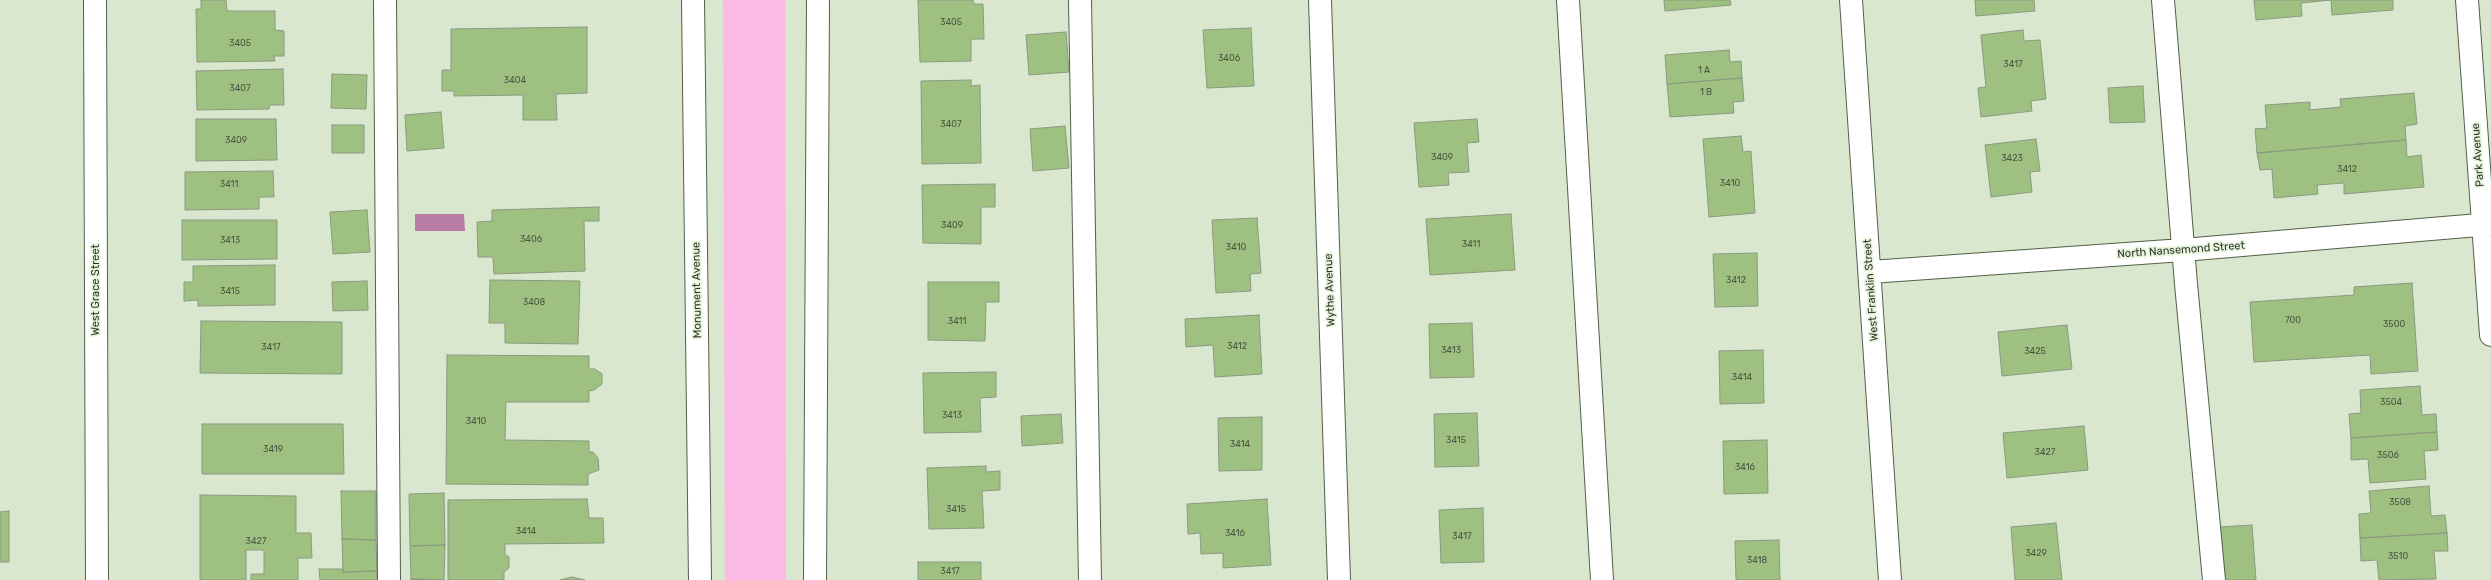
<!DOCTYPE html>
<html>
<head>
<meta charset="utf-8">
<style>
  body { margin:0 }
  canvas { display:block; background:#d8e7cd }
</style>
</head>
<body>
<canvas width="2491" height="580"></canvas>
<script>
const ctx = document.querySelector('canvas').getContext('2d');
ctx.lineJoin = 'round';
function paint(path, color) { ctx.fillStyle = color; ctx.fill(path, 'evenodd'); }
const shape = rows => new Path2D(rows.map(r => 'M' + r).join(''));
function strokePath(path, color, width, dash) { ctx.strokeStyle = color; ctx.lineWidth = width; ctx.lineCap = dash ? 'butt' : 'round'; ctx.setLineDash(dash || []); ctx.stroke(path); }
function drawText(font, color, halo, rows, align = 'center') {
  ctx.font = font + ' Rubik,sans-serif'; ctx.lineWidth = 3.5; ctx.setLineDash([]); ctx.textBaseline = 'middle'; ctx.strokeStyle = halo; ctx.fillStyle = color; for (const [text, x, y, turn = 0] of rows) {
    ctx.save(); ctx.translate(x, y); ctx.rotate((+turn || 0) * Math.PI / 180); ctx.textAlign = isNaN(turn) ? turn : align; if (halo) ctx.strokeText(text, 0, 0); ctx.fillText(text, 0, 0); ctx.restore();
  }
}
paint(shape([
  [723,0,785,0,786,580,725,580]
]), '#fbbae6');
paint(shape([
  [415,214,464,214,465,231,415,231]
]), '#b97ca6');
const building = shape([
  [201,0,226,0,227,11,275,11,275,30,284,31,284,56,274,56,275,61,197,62,196,9,201,9,201,0],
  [918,0,973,0,974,4,983,4,984,39,971,39,971,61,920,62,918,0],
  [1664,0,1730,0,1731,5,1665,11,1664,0],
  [1975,0,2034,0,2035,11,1976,16,1975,0],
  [2254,0,2393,0,2393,10,2332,15,2331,0,2301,3,2302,16,2256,20,2254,0],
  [587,27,587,93,556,94,557,120,523,120,523,95,454,96,454,91,442,91,442,70,451,70,451,29,587,27],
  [1251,28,1254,86,1207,88,1203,30,1251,28],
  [2023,30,2024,41,2040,40,2046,99,2031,101,2032,111,1981,117,1978,88,1986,87,1981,35,2023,30],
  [1066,32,1069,72,1029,75,1026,35,1066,32],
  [1729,50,1730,62,1741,61,1742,78,1667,84,1665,55,1729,50],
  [283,69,284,105,270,105,269,109,197,110,196,71,283,69],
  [332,74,367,75,366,109,331,108,332,74],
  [1742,78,1744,101,1733,102,1734,113,1670,117,1667,84,1742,78],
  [971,80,971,86,980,85,981,163,922,164,921,81,971,80],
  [2143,86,2145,122,2110,123,2108,88,2143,86],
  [2414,93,2417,124,2405,126,2406,140,2257,153,2255,129,2267,128,2265,105,2310,102,2310,110,2341,107,2340,99,2414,93],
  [441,112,444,148,407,151,405,115,441,112],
  [196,119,276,119,277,160,196,161,196,119],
  [1477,119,1479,142,1467,143,1469,172,1448,173,1449,185,1419,187,1414,123,1477,119],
  [332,125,364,125,364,153,332,153,332,125],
  [1065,126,1069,168,1033,171,1030,129,1065,126],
  [1741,136,1743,152,1751,151,1755,213,1709,217,1703,139,1741,136],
  [2036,139,2040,171,2030,172,2032,192,1991,197,1985,145,2036,139],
  [2406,140,2407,157,2421,155,2424,187,2344,194,2344,183,2317,185,2318,194,2274,198,2272,169,2260,170,2257,153,2406,140],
  [273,171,274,197,259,197,259,209,185,210,185,172,273,171],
  [995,184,995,207,981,207,981,244,923,243,922,185,995,184],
  [599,207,599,221,584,221,585,271,494,274,493,257,478,257,477,222,492,221,492,210,599,207],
  [367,210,370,252,333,254,330,212,367,210],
  [1511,214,1515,270,1430,275,1426,219,1511,214],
  [1257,218,1261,273,1250,274,1251,291,1216,293,1212,220,1257,218],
  [182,220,277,220,277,259,182,260,182,220],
  [1757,253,1758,306,1715,307,1713,254,1757,253],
  [275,265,275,305,198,306,198,300,184,301,184,282,193,282,193,266,275,265],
  [490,280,580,281,578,344,505,343,505,323,489,323,490,280],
  [367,281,368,310,333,311,332,282,367,281],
  [928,282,999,282,999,302,986,302,985,341,928,340,928,282],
  [2412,283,2418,371,2371,374,2370,355,2254,362,2250,302,2354,295,2354,287,2412,283],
  [1259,315,1262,374,1215,377,1213,345,1186,347,1185,319,1259,315],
  [201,321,342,322,342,374,200,373,201,321],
  [1472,323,1474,377,1430,378,1429,324,1472,323],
  [2067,325,2072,369,2002,376,1998,332,2067,325],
  [1763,350,1764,403,1720,404,1719,351,1763,350],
  [447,355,589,356,589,369,595,369,602,374,602,384,594,390,589,391,589,402,506,402,505,440,589,441,589,452,593,452,598,458,599,470,588,474,588,485,446,484,447,355],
  [996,372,996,397,980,398,981,432,924,433,923,373,996,372],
  [2420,386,2422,415,2436,414,2437,432,2351,438,2349,414,2361,413,2360,390,2420,386],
  [1477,413,1479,466,1435,467,1434,414,1477,413],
  [1061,414,1063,443,1022,446,1021,416,1061,414],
  [1262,417,1262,470,1219,471,1218,418,1262,417],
  [202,424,343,424,344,474,202,474,202,424],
  [2084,426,2088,470,2007,478,2003,433,2084,426],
  [2437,432,2438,450,2424,451,2426,479,2370,483,2368,459,2351,460,2351,438,2437,432],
  [1767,440,1768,493,1724,494,1723,441,1767,440],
  [986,466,986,472,1000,471,1000,490,982,491,984,528,929,529,927,468,986,466],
  [2429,486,2431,516,2445,515,2447,533,2360,538,2359,514,2371,513,2369,491,2429,486],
  [341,491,376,491,376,540,342,539,341,491],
  [444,493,445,545,410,546,409,494,444,493],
  [200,495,296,496,296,533,311,533,312,558,298,558,298,580,251,580,251,574,264,574,264,550,246,550,246,580,200,580,200,495],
  [587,499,589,518,603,518,604,543,505,544,505,555,509,557,509,568,504,572,504,580,448,580,448,500,587,499],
  [1267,499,1271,565,1223,568,1223,553,1201,554,1200,533,1188,534,1187,504,1267,499],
  [1483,508,1484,562,1441,563,1439,510,1483,508],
  [9,511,9,562,0,562,0,512,9,511],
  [2056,523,2062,580,2015,580,2011,527,2056,523],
  [2252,525,2256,580,2224,580,2220,527,2252,525],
  [2447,533,2448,551,2434,551,2436,579,2379,580,2377,560,2361,561,2360,538,2447,533],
  [342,539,376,540,377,571,343,572,342,539],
  [1779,540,1780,580,1736,580,1735,541,1779,540],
  [445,545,444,580,411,579,410,546,445,545],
  [918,562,981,562,981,580,918,580,918,562],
  [319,569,343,569,343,572,377,571,377,580,320,580,319,569],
  [572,577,585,580,560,580,572,577],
  [411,579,444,580,411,580,411,579]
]);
paint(building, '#9ec182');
strokePath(building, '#8b9981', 1);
const minor = shape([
  [95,0,97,580],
  [385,0,389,580],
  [693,0,700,580],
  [1080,0,1090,580],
  [1320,0,1339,580],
  [1568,0,1602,580],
  [1851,0,1890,580],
  [2163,0,2186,284,2214,580],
  [2467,0,2491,335],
  [1870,272,2183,250,2491,224],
  [815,580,818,0]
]);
strokePath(minor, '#53604a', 24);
strokePath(minor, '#fff', 22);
drawText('9px', '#4a5740', null, [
  ["3405",951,22],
  ["3405",240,43],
  ["3406",1229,58],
  ["3417",2013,64],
  ["1 A",1704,70],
  ["3404",515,80],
  ["3407",240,88],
  ["1 B",1706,92],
  ["3407",951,124],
  ["3409",236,140],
  ["3409",1442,157],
  ["3423",2012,158],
  ["3412",2347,169],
  ["3410",1730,183],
  ["3411",229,184],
  ["3409",952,225],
  ["3406",531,239],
  ["3413",230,240],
  ["3411",1471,244],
  ["3410",1236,247],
  ["3412",1736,280],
  ["3415",230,291],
  ["3408",534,302],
  ["700",2293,320],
  ["3411",957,321],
  ["3500",2394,324],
  ["3412",1237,346],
  ["3417",271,347],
  ["3413",1451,350],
  ["3425",2035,351],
  ["3414",1742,377],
  ["3504",2391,402],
  ["3413",952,415],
  ["3410",476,421],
  ["3415",1456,440],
  ["3414",1240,444],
  ["3419",273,449],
  ["3427",2045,452],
  ["3506",2388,455],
  ["3416",1745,467],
  ["3508",2400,502],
  ["3415",956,509],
  ["3414",526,531],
  ["3416",1235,533],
  ["3417",1462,536],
  ["3427",256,541],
  ["3429",2036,553],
  ["3510",2398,556],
  ["3418",1757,560],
  ["3417",950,571]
]);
drawText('11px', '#2e342a', '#e5f4da', [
  ["Park Avenue",2478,155,-94],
  ["North Nansemond Street",2181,250,-4],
  ["West Grace Street",96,290,-90],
  ["Monument Avenue",697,290,-91],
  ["Wythe Avenue",1330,290,-92],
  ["West Franklin Street",1871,290,-94]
]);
</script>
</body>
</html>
